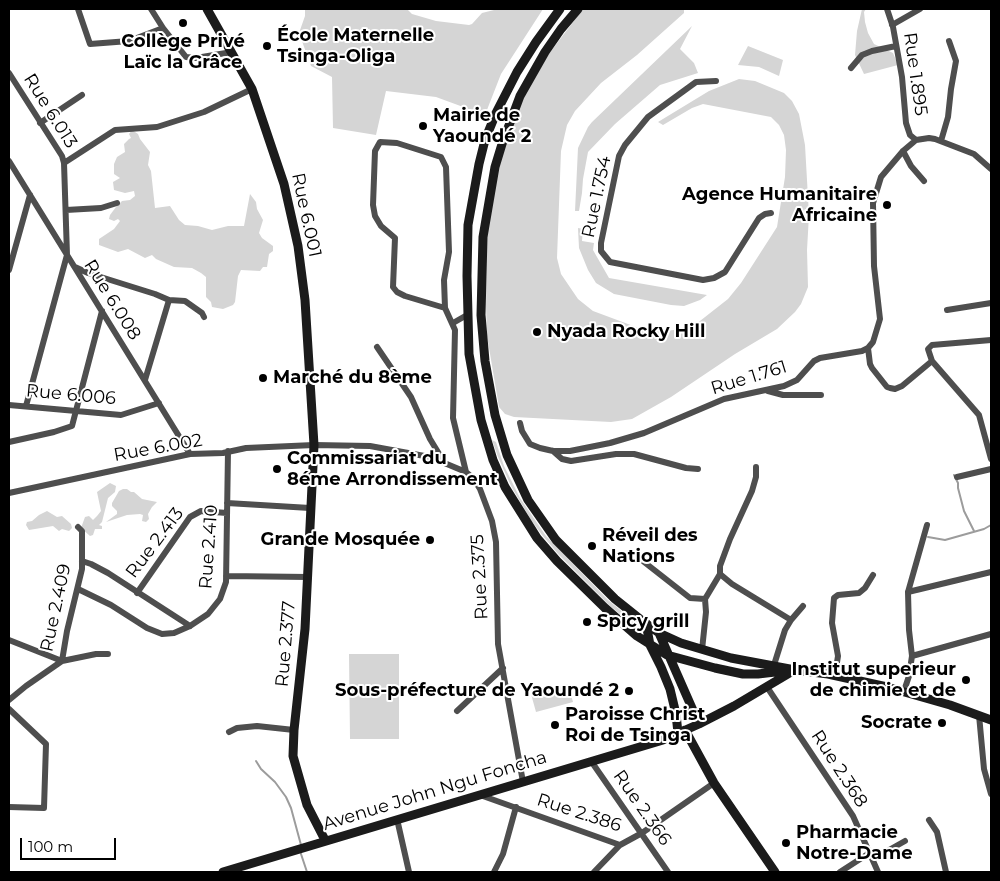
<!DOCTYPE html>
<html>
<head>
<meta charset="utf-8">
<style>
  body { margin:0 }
  #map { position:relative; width:1000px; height:881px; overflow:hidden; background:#fff; font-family:Montserrat,sans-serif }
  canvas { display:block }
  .frame { position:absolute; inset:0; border:10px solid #000; pointer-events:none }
  .scale { position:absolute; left:20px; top:838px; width:96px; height:22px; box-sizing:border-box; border:2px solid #000; border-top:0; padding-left:6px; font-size:15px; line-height:18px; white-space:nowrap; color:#000; -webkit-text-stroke:4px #fff; paint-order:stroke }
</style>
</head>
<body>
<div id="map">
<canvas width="1000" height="881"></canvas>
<div class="frame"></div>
<div class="scale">100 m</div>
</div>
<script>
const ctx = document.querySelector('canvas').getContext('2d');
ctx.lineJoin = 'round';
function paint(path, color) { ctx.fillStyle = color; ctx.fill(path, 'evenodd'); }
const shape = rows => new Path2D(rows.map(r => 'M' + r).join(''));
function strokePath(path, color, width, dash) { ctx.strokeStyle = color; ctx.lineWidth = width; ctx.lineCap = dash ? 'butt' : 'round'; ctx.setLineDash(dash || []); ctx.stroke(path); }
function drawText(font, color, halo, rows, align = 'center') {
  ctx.font = font + ' Montserrat,sans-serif'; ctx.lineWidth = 4; ctx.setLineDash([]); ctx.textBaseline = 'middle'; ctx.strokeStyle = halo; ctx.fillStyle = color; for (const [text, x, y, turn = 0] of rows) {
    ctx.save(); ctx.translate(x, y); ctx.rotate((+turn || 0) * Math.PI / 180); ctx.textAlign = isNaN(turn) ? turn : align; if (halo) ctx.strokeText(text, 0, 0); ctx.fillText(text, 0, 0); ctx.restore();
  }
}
paint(shape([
  [305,9,407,9,412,14,436,21,469,25,472,24,482,13,498,9,543,9,501,74,485,115,436,97,386,91,376,135,333,128,332,77,311,66,299,33,305,16],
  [583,9,684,9,684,13,637,55,601,83,575,111,567,125,561,151,557,258,561,274,578,299,593,311,636,327,665,331,691,328,728,299,741,283,777,227,785,177,786,150,784,135,779,125,771,117,703,104,692,108,663,125,658,122,709,91,739,79,755,81,784,93,792,101,799,114,805,145,809,215,807,250,808,287,801,304,795,312,777,329,735,354,671,397,632,419,611,422,514,417,505,414,499,407,487,336,486,306,487,237,492,195,505,141,521,102,548,55],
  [862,9,866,9,864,12,865,22,868,33,874,44,893,53,898,65,864,74,855,55,857,31],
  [692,26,680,49,694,63,698,73,660,85,615,124,588,152,583,179,582,193,579,211,575,211,578,148,588,127,592,122],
  [748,46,783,60,779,76,759,67,738,65],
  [132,130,138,134,140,139,150,152,148,165,151,171,155,208,170,206,179,220,185,225,198,226,212,230,228,226,244,226,250,194,256,202,257,209,263,220,259,233,262,238,273,246,273,251,269,254,267,267,263,267,260,271,241,270,238,276,235,302,233,305,223,309,212,307,211,302,206,297,206,277,201,273,192,268,174,267,156,259,152,255,145,258,128,249,118,252,99,245,99,239,114,229,120,221,118,219,114,221,109,219,110,215,116,207,122,201,130,200,135,196,134,191,125,193,114,190,113,182,120,178,114,174,114,164,117,157,125,152,124,144,129,139,131,138,129,134],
  [578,228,583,229,582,241,594,243,593,250,609,278,707,295,700,300,684,306,671,305,614,294,596,283,588,270,579,248],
  [492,440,496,442,504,466,520,498,546,536,608,600,640,626,641,628,639,629,631,623,610,606,559,555,542,535,531,520,511,486,498,457],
  [110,483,116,486,115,492,108,498,102,522,99,525,102,526,102,529,95,529,93,535,90,536,81,528,85,517,89,516,93,520,97,516,101,511,97,492],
  [123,489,127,489,131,492,134,492,142,499,157,502,152,507,148,514,149,519,146,522,142,521,143,515,140,514,127,515,106,522,117,514,117,511,112,506,112,503,119,491],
  [47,511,57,517,62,516,71,524,72,528,69,531,62,529,59,531,53,526,29,530,26,525,27,522,32,521,39,515],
  [349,654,399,654,399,739,350,739],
  [568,684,573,702,536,712,531,694]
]), '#d5d5d5');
strokePath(shape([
  [954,475,958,483,958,488,964,511,974,531],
  [928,537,945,540,984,529,991,525],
  [256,761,261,769,275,782,286,797,291,808,301,845],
  [300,851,307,872]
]), '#9c9c9c', 2);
strokePath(shape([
  [78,9,90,44,129,41,163,28],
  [151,9,163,28,186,57,196,58,232,52],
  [887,9,893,27,902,77,906,123,910,135,916,140],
  [892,25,920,9],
  [851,68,862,55,872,51,896,46],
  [9,73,62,156,64,163,67,255,26,406],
  [716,81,696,82,648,117,625,145,619,156,601,243,601,251,610,262,703,280,714,278,725,272,759,218,765,214,771,213],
  [40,123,82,95],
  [941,141,948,117,951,89,956,61,949,41],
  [903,151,911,166,924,181],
  [9,161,190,454],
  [64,163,115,130,157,127,204,112,252,89],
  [66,210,101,208,117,203],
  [75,267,88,273,155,294,169,300,185,301,202,313,204,317],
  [9,270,30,195],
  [445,308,405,296,397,292,393,287,395,238,381,226,375,216,373,205,375,151,380,142,397,143,441,157,446,167,449,252,444,280,445,308,455,330,453,418,466,472],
  [947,310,991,303],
  [453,323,467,315],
  [991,340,932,345,928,349,932,361,979,415,991,459],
  [377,347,411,397,430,439,444,462],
  [868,348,870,364,872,368,887,387,890,388,895,389,902,386,932,361],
  [145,380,169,300],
  [768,391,783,395,821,395],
  [9,405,121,415,159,403],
  [520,423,522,431,530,444,540,448,553,451,570,451,610,443,644,433,724,399,784,386,797,380,814,361,820,358,862,351,868,348,873,342,880,319,874,266,873,203,881,177,903,151,916,140,929,138,935,139,974,154,991,169],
  [9,442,54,432,72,426,102,311],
  [553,451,562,459,571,461,616,454,634,454,686,468,698,469],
  [957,477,991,469],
  [9,493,190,454,223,453,246,448,314,445,370,446,430,457,466,472,473,478,480,489,492,521,496,542,498,644,523,782],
  [227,503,310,508],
  [639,558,690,598,705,599],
  [82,561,91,564,108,573,190,626],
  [720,574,732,584,791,620],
  [226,576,308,577],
  [78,589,111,605,147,628,162,634,174,633,190,626,208,614,220,599,226,582,228,451],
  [908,592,991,572],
  [137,593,190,517,201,511,227,513],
  [9,640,62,661,96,654,108,654],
  [702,650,706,612,705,599,720,574,720,566,730,539,752,491,756,477,756,467],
  [912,656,991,634],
  [774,665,785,630,791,620,803,606],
  [835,675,838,656,832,623,834,598,838,595,859,593,865,588,873,575],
  [767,687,853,816,878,872],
  [904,691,909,676,912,656,909,630,908,592,927,525],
  [9,700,26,686,62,661,67,631,82,569,82,531,78,527],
  [9,709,46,744,44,808,9,807],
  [457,711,503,668],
  [979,715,984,769,991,794],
  [229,732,237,728,257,726,294,730],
  [591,761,668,872],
  [480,795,620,845],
  [397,819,409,872],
  [929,820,937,832,946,872],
  [873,859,905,841],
  [494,872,503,854,516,807],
  [594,872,620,845,642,833,714,783],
  [840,872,871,852]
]), '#4e4e4e', 6);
strokePath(shape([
  [207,9,252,89,284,184,298,246,305,300,314,445,305,629,294,730,293,756,307,805,325,840],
  [560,9,536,42,517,72,496,113,485,140,479,164,468,225,467,276,469,354,481,420,493,460,505,487,537,538,557,561,605,608,637,636,667,655,715,668,743,674,758,674,792,670],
  [578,9,561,29,545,52,520,96,502,144,495,167,483,237,481,315,485,361,495,415,507,455,528,500,556,540,615,599,640,619,659,633,681,643,731,658,795,670,828,674,887,687,950,705,991,720],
  [646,623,650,645,661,667,670,689,676,714,678,733],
  [659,633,699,724],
  [685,730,714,783,775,872],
  [223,872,663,740,699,724,734,706,793,671]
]), '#1b1b1b', 9);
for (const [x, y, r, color] of [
  [183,23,5,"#000"],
  [267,46,5,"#000"],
  [423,126,5,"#000"],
  [887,205,5,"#000"],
  [537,332,5,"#000"],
  [263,378,5,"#000"],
  [277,469,5,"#000"],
  [430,540,5,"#000"],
  [592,546,5,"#000"],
  [587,622,5,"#000"],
  [966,680,5,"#000"],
  [629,691,5,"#000"],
  [942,723,5,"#000"],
  [555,725,5,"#000"],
  [786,843,5,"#000"]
]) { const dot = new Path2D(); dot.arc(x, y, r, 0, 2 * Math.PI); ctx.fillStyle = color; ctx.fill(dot); strokePath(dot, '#fff', 2); }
drawText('bold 18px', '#000', '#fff', [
  ["École Maternelle",277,36],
  ["Tsinga-Oliga",277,57],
  ["Collège Privé",183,42,"center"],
  ["Laïc la Grâce",183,63,"center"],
  ["Mairie de",433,116],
  ["Yaoundé 2",433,137],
  ["Agence Humanitaire",877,195,"right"],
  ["Africaine",877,216,"right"],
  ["Nyada Rocky Hill",547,332],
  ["Marché du 8ème",273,378],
  ["Commissariat du",287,459],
  ["8éme Arrondissement",287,480],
  ["Réveil des",602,536],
  ["Nations",602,557],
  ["Grande Mosquée",420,540,"right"],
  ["Spicy grill",597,622],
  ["Institut superieur",956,670,"right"],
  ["de chimie et de",956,691,"right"],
  ["Sous-préfecture de Yaoundé 2",619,691,"right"],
  ["Paroisse Christ",565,715],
  ["Roi de Tsinga",565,736],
  ["Socrate",932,723,"right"],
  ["Pharmacie",796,833],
  ["Notre-Dame",796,854]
], 'left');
drawText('18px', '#000', '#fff', [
  ["Rue 1.895",915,74,82],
  ["Rue 6.013",50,111,58],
  ["Rue 1.754",597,197,-78],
  ["Rue 6.001",306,215,78],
  ["Rue 6.008",112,300,58],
  ["Rue 1.761",749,378,-17],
  ["Rue 6.006",71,395,5],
  ["Rue 6.002",158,448,-10],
  ["Rue 2.413",155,543,-53],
  ["Rue 2.410",209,547,-86],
  ["Rue 2.375",480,577,-93],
  ["Rue 2.409",56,608,-78],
  ["Rue 2.377",286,644,-85],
  ["Rue 2.368",839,769,57],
  ["Avenue John Ngu Foncha",435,791,-17],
  ["Rue 2.366",642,808,55],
  ["Rue 2.386",579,813,18]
]);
</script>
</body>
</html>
